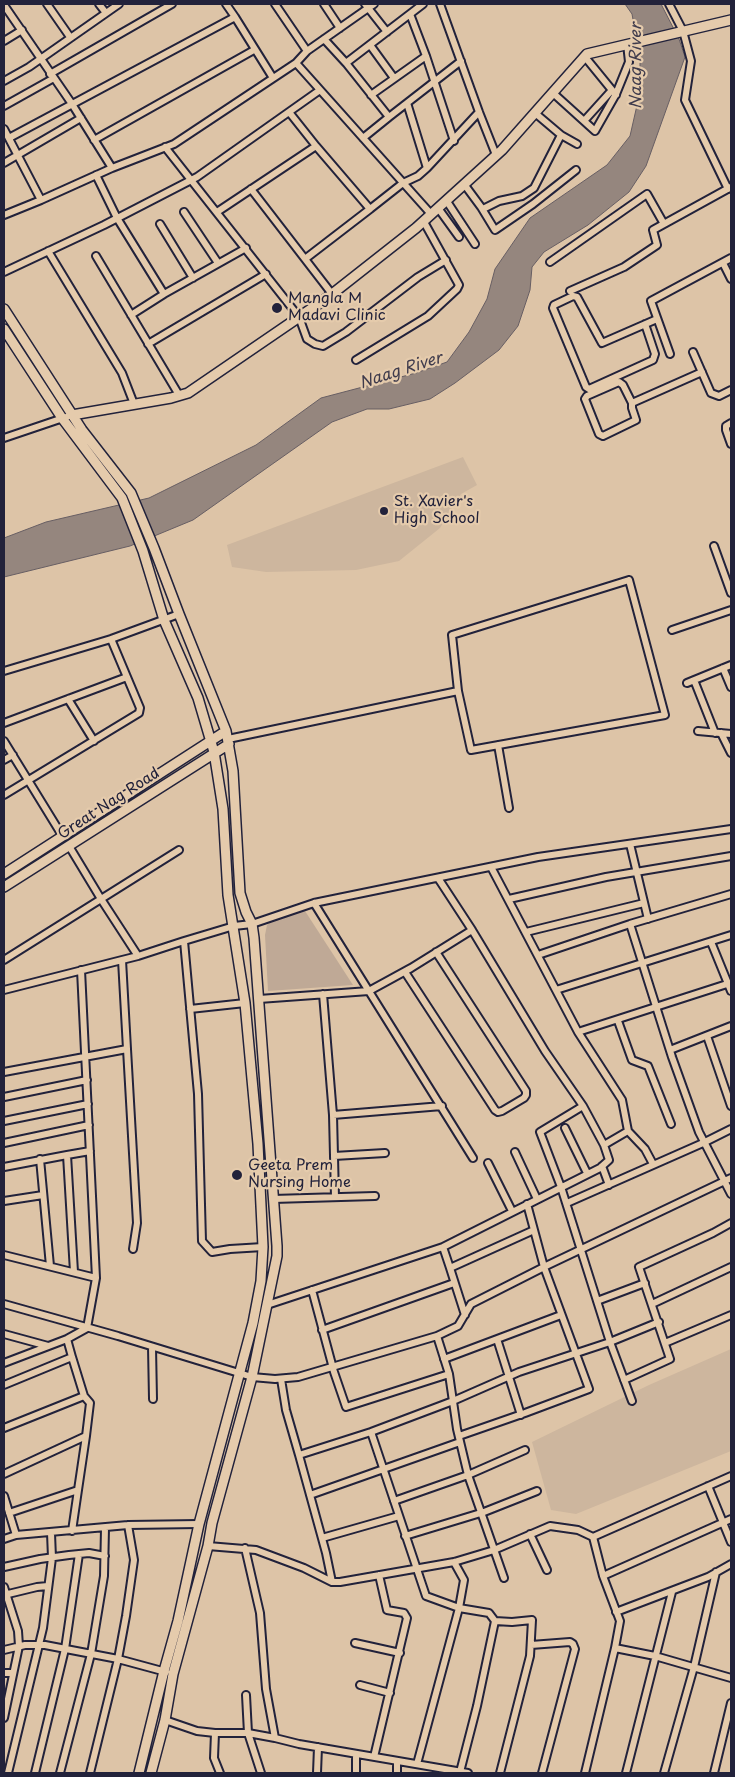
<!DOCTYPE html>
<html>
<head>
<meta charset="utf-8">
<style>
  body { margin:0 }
  #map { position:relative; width:735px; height:1777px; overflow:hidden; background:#ddc4a7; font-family:"Playpen Sans",sans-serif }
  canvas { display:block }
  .frame { position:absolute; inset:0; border:5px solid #22223b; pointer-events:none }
</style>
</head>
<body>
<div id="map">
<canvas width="735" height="1777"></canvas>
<div class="frame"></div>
</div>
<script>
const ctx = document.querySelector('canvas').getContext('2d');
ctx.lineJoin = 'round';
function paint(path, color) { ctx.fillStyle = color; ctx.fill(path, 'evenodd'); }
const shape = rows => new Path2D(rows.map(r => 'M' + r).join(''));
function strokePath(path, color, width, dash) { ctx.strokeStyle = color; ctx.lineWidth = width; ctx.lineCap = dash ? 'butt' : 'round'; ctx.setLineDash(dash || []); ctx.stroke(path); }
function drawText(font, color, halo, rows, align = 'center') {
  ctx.font = font + ' "Playpen Sans",sans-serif'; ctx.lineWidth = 4.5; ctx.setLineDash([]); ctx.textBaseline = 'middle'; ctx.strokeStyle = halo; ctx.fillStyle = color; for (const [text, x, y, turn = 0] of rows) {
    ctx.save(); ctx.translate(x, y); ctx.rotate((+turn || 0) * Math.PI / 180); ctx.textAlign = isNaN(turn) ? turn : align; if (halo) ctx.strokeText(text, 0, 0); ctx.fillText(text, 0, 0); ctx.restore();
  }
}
paint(shape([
  [463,457,477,485,461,494,440,528,399,561,356,570,266,572,232,567,227,545],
  [731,1349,731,1451,576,1514,551,1510,532,1442,649,1385]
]), '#cdb69e');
paint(shape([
  [305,911,353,985,268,991,265,935,267,925,278,915]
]), '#bfa996');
const water = shape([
  [625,4,661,4,679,39,685,57,646,166,629,192,588,225,544,252,532,267,530,290,518,326,499,350,455,383,430,399,389,409,367,409,332,422,193,520,130,546,4,577,4,538,46,522,149,498,256,445,321,398,416,373,447,362,469,332,487,299,495,269,530,218,607,165,630,136,640,92,640,59,632,14,625,4]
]);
paint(water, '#95867e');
strokePath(water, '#675e63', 1);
const street = shape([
  [47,4,70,37],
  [99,4,106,13],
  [275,4,307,51,296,63,431,214],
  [324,4,340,28],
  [365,4,387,32],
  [440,4,479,112,496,155],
  [669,4,683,31,691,61,685,100,728,189],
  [4,5,72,104,112,168,41,200],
  [410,14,426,56,454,141],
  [235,17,273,78],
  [324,39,346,63,423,4],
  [4,41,22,30],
  [370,45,394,78],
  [307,51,374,4],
  [585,57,616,95],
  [346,63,389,117,461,61],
  [50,74,172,4],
  [4,81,29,67,119,4],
  [553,93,595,131,616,94,629,62,627,44],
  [371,95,426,56],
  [4,106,54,78],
  [535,113,561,135,577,144],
  [584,121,612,90],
  [4,129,41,200,4,215],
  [9,138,235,17,226,4],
  [363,138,389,117],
  [94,140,254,50],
  [165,147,299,317,307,339,315,344,323,346,346,332,418,277,446,260],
  [4,163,81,118],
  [112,168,174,144,296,63],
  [427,168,479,112],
  [96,175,117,218,164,294,131,315],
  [464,184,481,207,495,230,533,204,576,170],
  [251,189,305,259,370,209,316,146],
  [446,200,475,244],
  [438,208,459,237],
  [370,209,403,183,418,176,427,168,407,103],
  [483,209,499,201,522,196,534,188,561,135],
  [184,212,218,263],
  [217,212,316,146,289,112],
  [160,224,193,278],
  [48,251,122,373,134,404],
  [96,256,179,395],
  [305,259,332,294],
  [550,262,647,194,664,224],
  [723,263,731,279],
  [4,272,104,225,197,177,320,90],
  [570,291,624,267,657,245,653,230,731,187],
  [164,294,246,248],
  [645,324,655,354,653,360,589,389,586,387,553,308,554,305,573,296,577,297,602,343,657,319],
  [148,344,266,274],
  [693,352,711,393,719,396,731,390],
  [670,354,651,301,731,258],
  [356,360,428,316,457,289,459,285,424,222],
  [632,403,623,385,619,382,587,396,585,399,599,434,603,436,636,420,632,408,632,403,702,372],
  [731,423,726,426,726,430,731,444],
  [4,438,72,415],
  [714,546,731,593],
  [629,580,665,715,471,750,458,691,452,635,629,580],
  [672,630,731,610],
  [723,668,731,687],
  [4,671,111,639,179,614],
  [694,680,715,733],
  [687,683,731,665],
  [68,699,94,741],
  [4,723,127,677],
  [698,731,731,734],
  [721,733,731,753],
  [228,739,458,691],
  [4,741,63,837],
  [498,745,509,808],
  [4,760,13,755],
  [4,795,139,713,140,708,111,639],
  [630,844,648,919],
  [69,846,101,899,138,956],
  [491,867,578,1032,622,1100,628,1131,645,1149,653,1164],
  [509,899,606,877,731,856],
  [314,903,473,1158],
  [630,924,672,1057,699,1132,731,1194],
  [526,932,644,903],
  [184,941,234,926,252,924,314,903,538,857,731,829],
  [711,942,731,991],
  [538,955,630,924,731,894],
  [4,960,179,850],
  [122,960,138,956,184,941,198,1094,202,1241,212,1252,230,1249,263,1247],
  [405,972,495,1110,498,1112,502,1111,524,1098,526,1095,526,1091,436,952],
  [4,990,122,960,127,1049,4,1072],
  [556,990,731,935],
  [323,994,333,1115,335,1197],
  [259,999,369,991,411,968,472,930],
  [190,1009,245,1003],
  [618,1021,632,1060,648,1066,671,1124],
  [578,1032,727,984],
  [707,1036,731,1106],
  [127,1049,137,1223,133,1249],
  [670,1050,731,1026],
  [4,1097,87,1080],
  [583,1106,540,1132,561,1187,610,1342,632,1401],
  [333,1115,442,1106],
  [4,1121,88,1104],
  [565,1128,587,1173],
  [4,1143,89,1125],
  [604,1145,628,1131],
  [515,1152,537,1199],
  [334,1156,385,1153],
  [40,1159,50,1266],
  [488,1163,512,1211],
  [602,1166,609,1185],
  [4,1167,67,1155],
  [273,1199,375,1196],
  [4,1201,43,1195],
  [567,1203,703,1143,731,1129],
  [443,1247,450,1268],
  [4,1255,96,1278],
  [74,1272,67,1155,90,1151],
  [312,1290,334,1372,346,1407,449,1374],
  [597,1301,645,1283],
  [4,1304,118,1336,252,1377,275,1379,298,1377,437,1336,458,1326,471,1304,548,1265,731,1178],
  [652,1304,731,1267],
  [267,1305,443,1247,600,1168,609,1160,604,1145,583,1106,545,1051,472,930,438,878],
  [465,1315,450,1268,534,1230],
  [322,1330,454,1283],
  [4,1334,48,1346],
  [437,1336,449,1374,457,1429,468,1475,504,1578],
  [497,1339,521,1415],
  [665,1343,731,1315],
  [152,1347,153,1399],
  [444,1359,561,1315],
  [4,1363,67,1339,87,1328,96,1278,81,970],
  [281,1379,286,1410,299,1455],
  [624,1380,670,1359,639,1267,713,1233,731,1223],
  [4,1385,72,1357,67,1339],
  [4,1428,84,1396,72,1357],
  [371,1432,426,1596,459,1608,489,1613,495,1621,512,1622,532,1620,530,1656,500,1773],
  [459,1436,525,1413,589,1389,544,1267,527,1204],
  [4,1474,86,1436,90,1403,84,1396],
  [708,1486,731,1542],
  [310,1495,460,1442],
  [4,1496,16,1535,128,1525,199,1524],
  [394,1501,468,1475,525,1450],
  [9,1513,78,1490,86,1436],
  [72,1531,78,1490],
  [530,1534,547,1570],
  [405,1536,484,1512,537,1491],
  [593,1537,731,1476],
  [322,1538,399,1516],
  [4,1539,16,1535],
  [208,1546,256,1550,304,1568,332,1582,340,1582,454,1562,494,1550,550,1526,578,1530,593,1537,603,1576,620,1621,615,1648,585,1773],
  [4,1567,40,1559,69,1555,89,1553,105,1556],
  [603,1576,731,1519],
  [332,1582,326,1553,299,1455,371,1432,453,1401,519,1372,610,1342,659,1322],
  [4,1587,18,1631,19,1646,4,1718],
  [4,1595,37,1587,48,1586],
  [616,1612,708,1577,731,1564],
  [355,1643,400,1653],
  [531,1645,570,1642,573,1644,575,1649,542,1773],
  [615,1648,655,1656,731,1678],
  [4,1650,25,1645,45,1645,118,1659,166,1672],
  [4,1673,13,1673],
  [360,1685,390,1693],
  [246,1695,248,1733,261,1773],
  [165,1720,197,1731,215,1733,248,1733,275,1738,266,1689,260,1613,245,1548],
  [215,1733,214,1758,220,1773],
  [275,1738,299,1744,468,1773],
  [356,1754,356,1773],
  [374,1757,407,1618,404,1613,387,1610,379,1575],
  [417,1764,459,1608,464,1580,454,1562],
  [460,1772,477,1706,495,1621],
  [8,1773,43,1628,52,1558,51,1533],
  [35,1773,65,1649,79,1554],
  [60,1773,91,1654,104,1576,105,1528],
  [90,1773,118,1659,126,1616,134,1560,128,1525],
  [317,1773,318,1747],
  [397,1773,397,1761],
  [626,1773,672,1592],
  [664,1773,694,1667,716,1572],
  [714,1773,731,1703]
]);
const secondary = shape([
  [4,309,82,430,131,493,154,548,179,614,226,731,233,771,240,893,246,912,252,924,254,938,277,1246,277,1256,252,1377,212,1523,208,1546,173,1674,165,1720,151,1773],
  [4,329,62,418,122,498,143,551,164,620,198,698,214,752,223,809,228,895,245,1003,258,1144,263,1247,261,1281,253,1323,199,1524,178,1621,164,1671,139,1773],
  [72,415,171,398,188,393,327,298,416,228,502,150,587,54,731,20],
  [4,874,226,731],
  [4,887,229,744]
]);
strokePath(street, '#22223b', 10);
strokePath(secondary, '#22223b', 12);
strokePath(street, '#e5cbac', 6);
strokePath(secondary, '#e5cbac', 9);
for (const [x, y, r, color] of [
  [277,308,6,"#22223b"],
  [384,511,5,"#22223b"],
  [237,1175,6,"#22223b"]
]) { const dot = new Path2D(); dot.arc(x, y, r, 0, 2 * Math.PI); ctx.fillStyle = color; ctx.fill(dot); strokePath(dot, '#e5cbac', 2); }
drawText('15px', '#22223b', '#e5cbac', [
  ["Mangla M",288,299],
  ["Madavi Clinic",288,316],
  ["St. Xavier's",394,502],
  ["High School",394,519],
  ["Geeta Prem",248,1166],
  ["Nursing Home",248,1183]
], 'left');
drawText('15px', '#22223b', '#e5cbac', [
  ["Great Nag Road",109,804,-33]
]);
drawText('italic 16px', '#3f3b4c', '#e5cbac', [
  ["Naag River",637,66,-90],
  ["Naag River",401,371,-18]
]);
</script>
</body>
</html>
